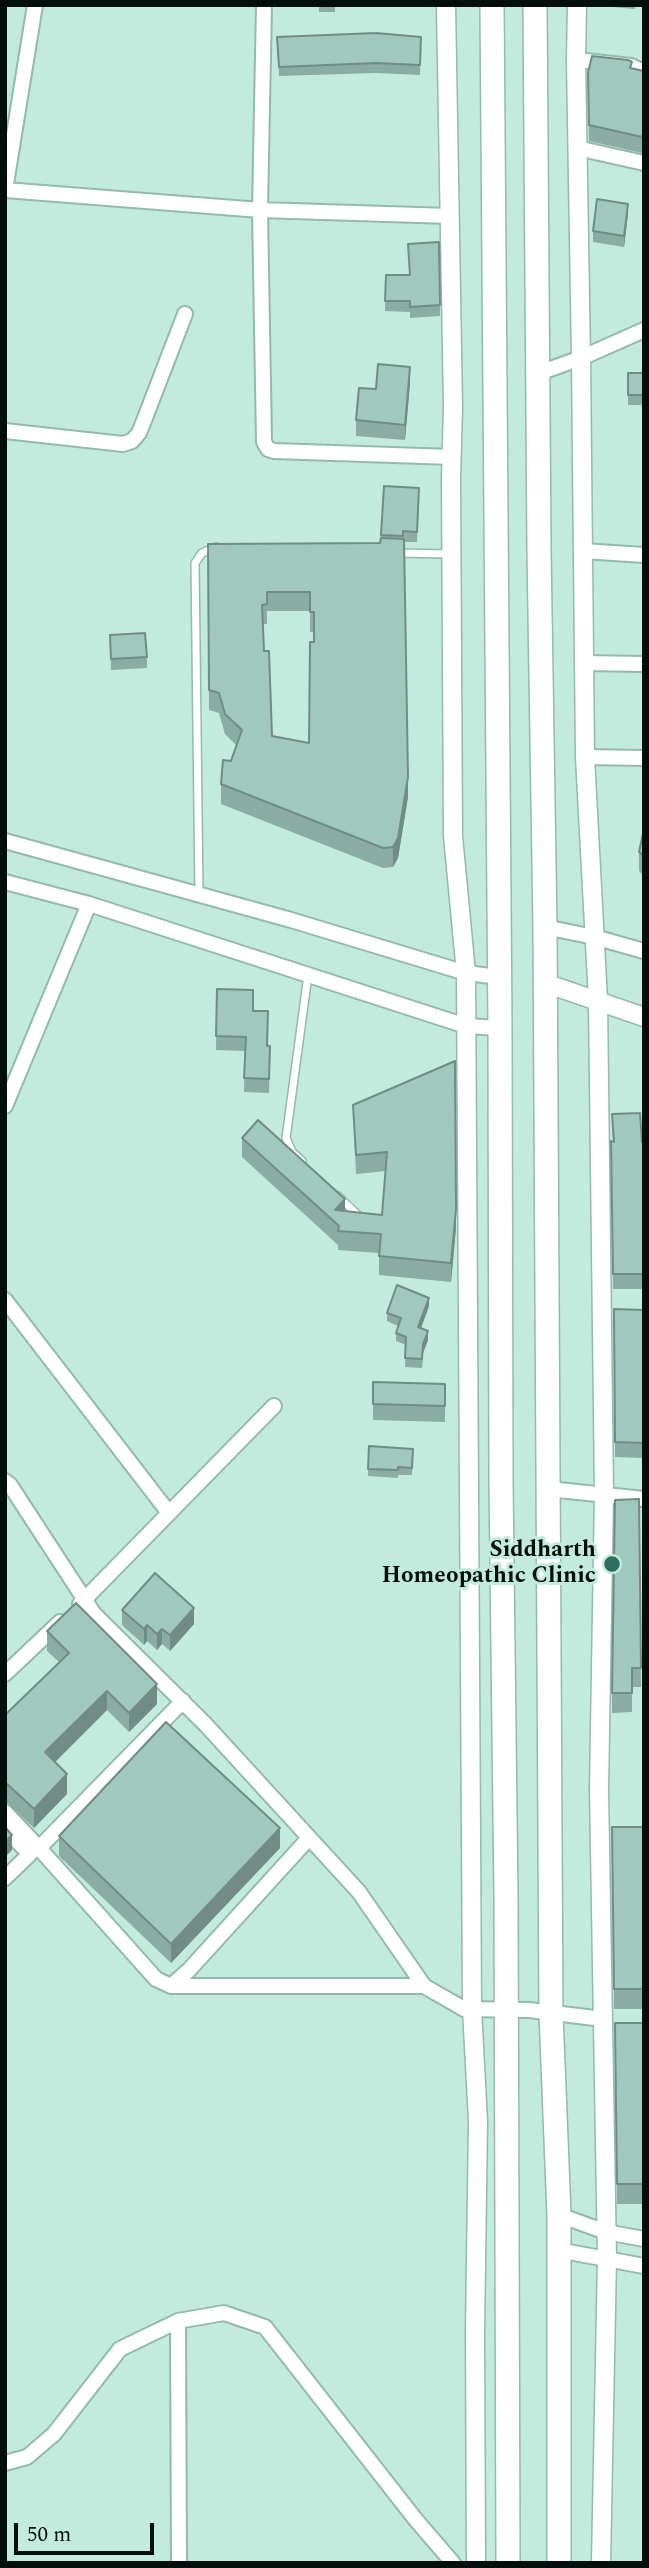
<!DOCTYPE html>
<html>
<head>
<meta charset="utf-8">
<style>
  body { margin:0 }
  #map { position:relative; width:649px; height:2568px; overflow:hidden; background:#c2ebdd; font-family:Spectral,serif }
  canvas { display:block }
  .frame { position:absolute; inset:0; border:7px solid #020e0a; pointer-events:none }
  .scale { position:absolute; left:14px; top:2523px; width:140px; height:32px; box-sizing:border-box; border:4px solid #020e0a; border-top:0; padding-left:9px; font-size:21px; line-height:24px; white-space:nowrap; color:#020e0a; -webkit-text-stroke:5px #c2ebdd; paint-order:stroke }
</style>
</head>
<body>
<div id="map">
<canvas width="649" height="2568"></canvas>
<div class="frame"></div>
<div class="scale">50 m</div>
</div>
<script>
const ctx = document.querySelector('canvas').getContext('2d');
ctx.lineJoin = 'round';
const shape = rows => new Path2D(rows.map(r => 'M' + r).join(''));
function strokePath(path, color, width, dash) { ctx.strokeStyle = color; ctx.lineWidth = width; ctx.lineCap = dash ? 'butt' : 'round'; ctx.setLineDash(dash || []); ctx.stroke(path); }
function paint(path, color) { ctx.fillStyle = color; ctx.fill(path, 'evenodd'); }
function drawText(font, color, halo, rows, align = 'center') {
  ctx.font = font + ' Spectral,serif'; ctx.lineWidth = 6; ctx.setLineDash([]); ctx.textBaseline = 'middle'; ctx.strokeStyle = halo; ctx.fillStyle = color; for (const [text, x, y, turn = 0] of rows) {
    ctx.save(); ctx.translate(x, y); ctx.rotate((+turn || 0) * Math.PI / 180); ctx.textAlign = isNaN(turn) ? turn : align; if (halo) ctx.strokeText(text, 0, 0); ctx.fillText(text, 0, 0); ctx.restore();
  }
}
const service = shape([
  [396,553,451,554],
  [199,894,195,563,202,553,216,547],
  [302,1161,292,1152,286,1138,308,975],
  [338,1196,360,1217]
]);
const minor = shape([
  [264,5,260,210,264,442,268,449,274,451,452,457],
  [576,60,631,66,644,72],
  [577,148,644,163],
  [5,190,260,210,450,216],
  [5,190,35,5],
  [539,373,581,358,644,330],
  [5,431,123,444,132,441,139,433,145,418,185,314],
  [583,551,644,555],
  [584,663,644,664],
  [585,757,644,758],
  [5,841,291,920,466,973,499,977],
  [5,882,89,904,466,1026,500,1028],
  [545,927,594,937,644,951],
  [5,1106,89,904],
  [5,1300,169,1513],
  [5,1481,10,1485,94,1614,206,1725,359,1892,424,1986,464,2009,529,2010,603,2019],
  [549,1489,644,1499],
  [80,1604,274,1406],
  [5,1674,60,1622],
  [5,1812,39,1848,183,1701],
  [5,1829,30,1854,5,1878],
  [39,1848,156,1979,171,1986,189,1970,309,1838],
  [171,1986,424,1986],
  [559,2215,606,2232,644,2239],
  [558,2250,644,2266],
  [178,2321,179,2563],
  [5,2463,27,2457,54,2434,120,2349,178,2321,224,2313,265,2327,416,2520,453,2563]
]);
const tertiary = shape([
  [446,5,453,407,451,478,453,836,466,973,472,2009,478,2121,475,2332,476,2563],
  [577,5,576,60,581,358,585,757,598,1000,604,1494,599,1789,607,2258,601,2563],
  [545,983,644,1017]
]);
const primary = shape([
  [492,5,500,1028,501,1483,506,1896,508,2563],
  [535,5,539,549,545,927,551,2013,559,2215,559,2563]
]);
strokePath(service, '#93baad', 10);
strokePath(minor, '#93baad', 18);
strokePath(tertiary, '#93baad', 21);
strokePath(primary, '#93baad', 26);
strokePath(service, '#fff', 7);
strokePath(minor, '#fff', 14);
strokePath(tertiary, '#fff', 18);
strokePath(primary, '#fff', 23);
paint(shape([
  [319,5,335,5,335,12,319,12],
  [590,5,635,5,635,9],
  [277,37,421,37,420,75,376,73,279,76],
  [632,68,644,71,644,146,642,153,589,141,588,73],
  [628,214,624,247,593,242,593,231],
  [386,275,409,275,440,305,440,316,410,318,410,312,385,311],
  [628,373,644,373,644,405,628,405],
  [410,383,405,440,356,436,356,420,376,389],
  [384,486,419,498,417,542,404,542,408,797,398,858,393,867,383,868,221,804,221,784,236,745,225,734,219,713,209,710,208,544,380,543],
  [267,611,310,611,310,632,314,632,314,642,309,743,272,736,264,651,263,624,267,624],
  [110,635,147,657,147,668,111,670],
  [644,829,644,876,639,871,639,852],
  [217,989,253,1011,267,1046,270,1046,269,1093,244,1092,245,1051,216,1050],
  [353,1105,456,1228,451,1282,379,1275,379,1253,338,1250,338,1245,242,1157,242,1138,345,1211,382,1215,386,1171,356,1174],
  [612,1114,642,1142,644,1210,643,1289,613,1289,611,1156,613,1141],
  [429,1306,421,1328,428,1340,423,1353,422,1368,405,1367,406,1345,396,1341,396,1333,398,1326,387,1321,387,1313],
  [614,1309,644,1310,644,1458,615,1457],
  [373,1382,445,1384,445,1422,373,1420],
  [413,1449,412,1475,398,1475,398,1478,368,1476,368,1469],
  [639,1499,641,1687,632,1687,632,1712,612,1713,612,1693],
  [122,1610,194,1624,170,1651,162,1644,157,1650,147,1641,144,1645,122,1625],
  [47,1631,157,1704,129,1732,107,1710,55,1762,67,1794,34,1828,5,1801,5,1715,59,1662,47,1651],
  [612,1827,644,1827,644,2009,614,2009],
  [59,1836,280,1848,171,1963,59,1856],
  [615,2023,644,2023,644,2204,617,2204]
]), '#8aaca2');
paint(shape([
  [644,131,644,146,642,153,642,137],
  [628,204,628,214,624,247,624,236],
  [410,367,410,383,405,440,405,425],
  [408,777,408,797,398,858,393,867,393,847],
  [345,1199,345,1218,335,1210],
  [456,1209,456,1228,451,1282,451,1263],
  [429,1298,429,1306,418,1336,418,1327],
  [428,1331,428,1340,423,1353,422,1368,423,1344],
  [194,1608,194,1624,170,1651,170,1635],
  [147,1625,147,1641,144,1645,144,1629],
  [162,1629,162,1644,157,1650,157,1634],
  [157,1684,157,1704,129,1732,129,1713],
  [107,1691,107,1710,45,1772,45,1752],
  [67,1774,67,1794,34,1828,34,1809],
  [280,1828,280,1848,171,1963,171,1944],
  [12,1835,12,1850,5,1857,5,1842]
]), '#718c84');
const building = shape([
  [376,33,421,37,420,65,376,63,279,67,277,37,376,33],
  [592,56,628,60,632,62,630,68,644,71,644,131,642,137,589,125,588,73,592,56],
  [597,199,628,204,624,236,593,231,597,199],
  [439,242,440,305,410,307,410,301,385,301,386,275,410,275,408,244,439,242],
  [378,364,410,367,405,425,356,420,359,388,376,389,378,364],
  [628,373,644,373,644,395,628,395,628,373],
  [384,486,419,488,417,532,403,531,403,536,381,535,384,486],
  [381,538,404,539,408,777,398,838,393,847,383,848,221,784,223,760,231,761,242,730,225,714,219,693,209,690,208,544,380,543,381,538],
  [267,592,310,592,310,612,314,612,314,642,310,642,309,743,272,736,269,651,264,651,262,605,267,604,267,592],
  [145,633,147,657,111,659,110,635,145,633],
  [644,829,644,856,639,852,644,829],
  [217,989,253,990,253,1011,268,1011,267,1046,270,1046,269,1079,244,1078,246,1037,216,1036,217,989],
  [455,1061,456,1209,451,1263,379,1256,381,1234,338,1231,339,1226,242,1138,258,1120,345,1199,335,1210,382,1215,387,1152,356,1155,353,1105,455,1061],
  [640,1113,642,1142,644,1142,643,1274,613,1274,611,1141,614,1142,612,1114,640,1113],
  [397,1285,429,1298,418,1327,428,1331,423,1344,422,1359,405,1358,406,1337,396,1333,401,1318,387,1313,397,1285],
  [614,1309,644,1310,644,1443,615,1442,614,1309],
  [373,1382,445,1384,445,1406,373,1404,373,1382],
  [369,1446,413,1449,412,1468,398,1467,398,1470,368,1469,369,1446],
  [639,1499,641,1668,632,1668,632,1693,612,1693,615,1500,639,1499],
  [155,1573,194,1608,170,1635,162,1629,157,1634,147,1625,144,1629,122,1610,155,1573],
  [76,1603,157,1684,129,1713,107,1691,45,1752,67,1774,34,1809,5,1782,5,1715,69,1653,47,1631,76,1603],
  [166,1722,280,1828,171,1944,59,1836,166,1722],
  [5,1827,12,1835,5,1842,5,1827],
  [612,1827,644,1827,644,1989,614,1989,612,1827],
  [615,2023,644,2023,644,2184,617,2184,615,2023]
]);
paint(building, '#a1c8bc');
strokePath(building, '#718c84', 2);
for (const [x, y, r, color] of [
  [612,1564,9,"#2e6e5e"]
]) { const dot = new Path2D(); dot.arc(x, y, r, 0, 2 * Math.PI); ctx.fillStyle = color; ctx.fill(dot); strokePath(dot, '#c2ebdd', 2.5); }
drawText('bold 23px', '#020e0a', '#c2ebdd', [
  ["Siddharth",596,1551],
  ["Homeopathic Clinic",596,1577]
], 'right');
</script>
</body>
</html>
